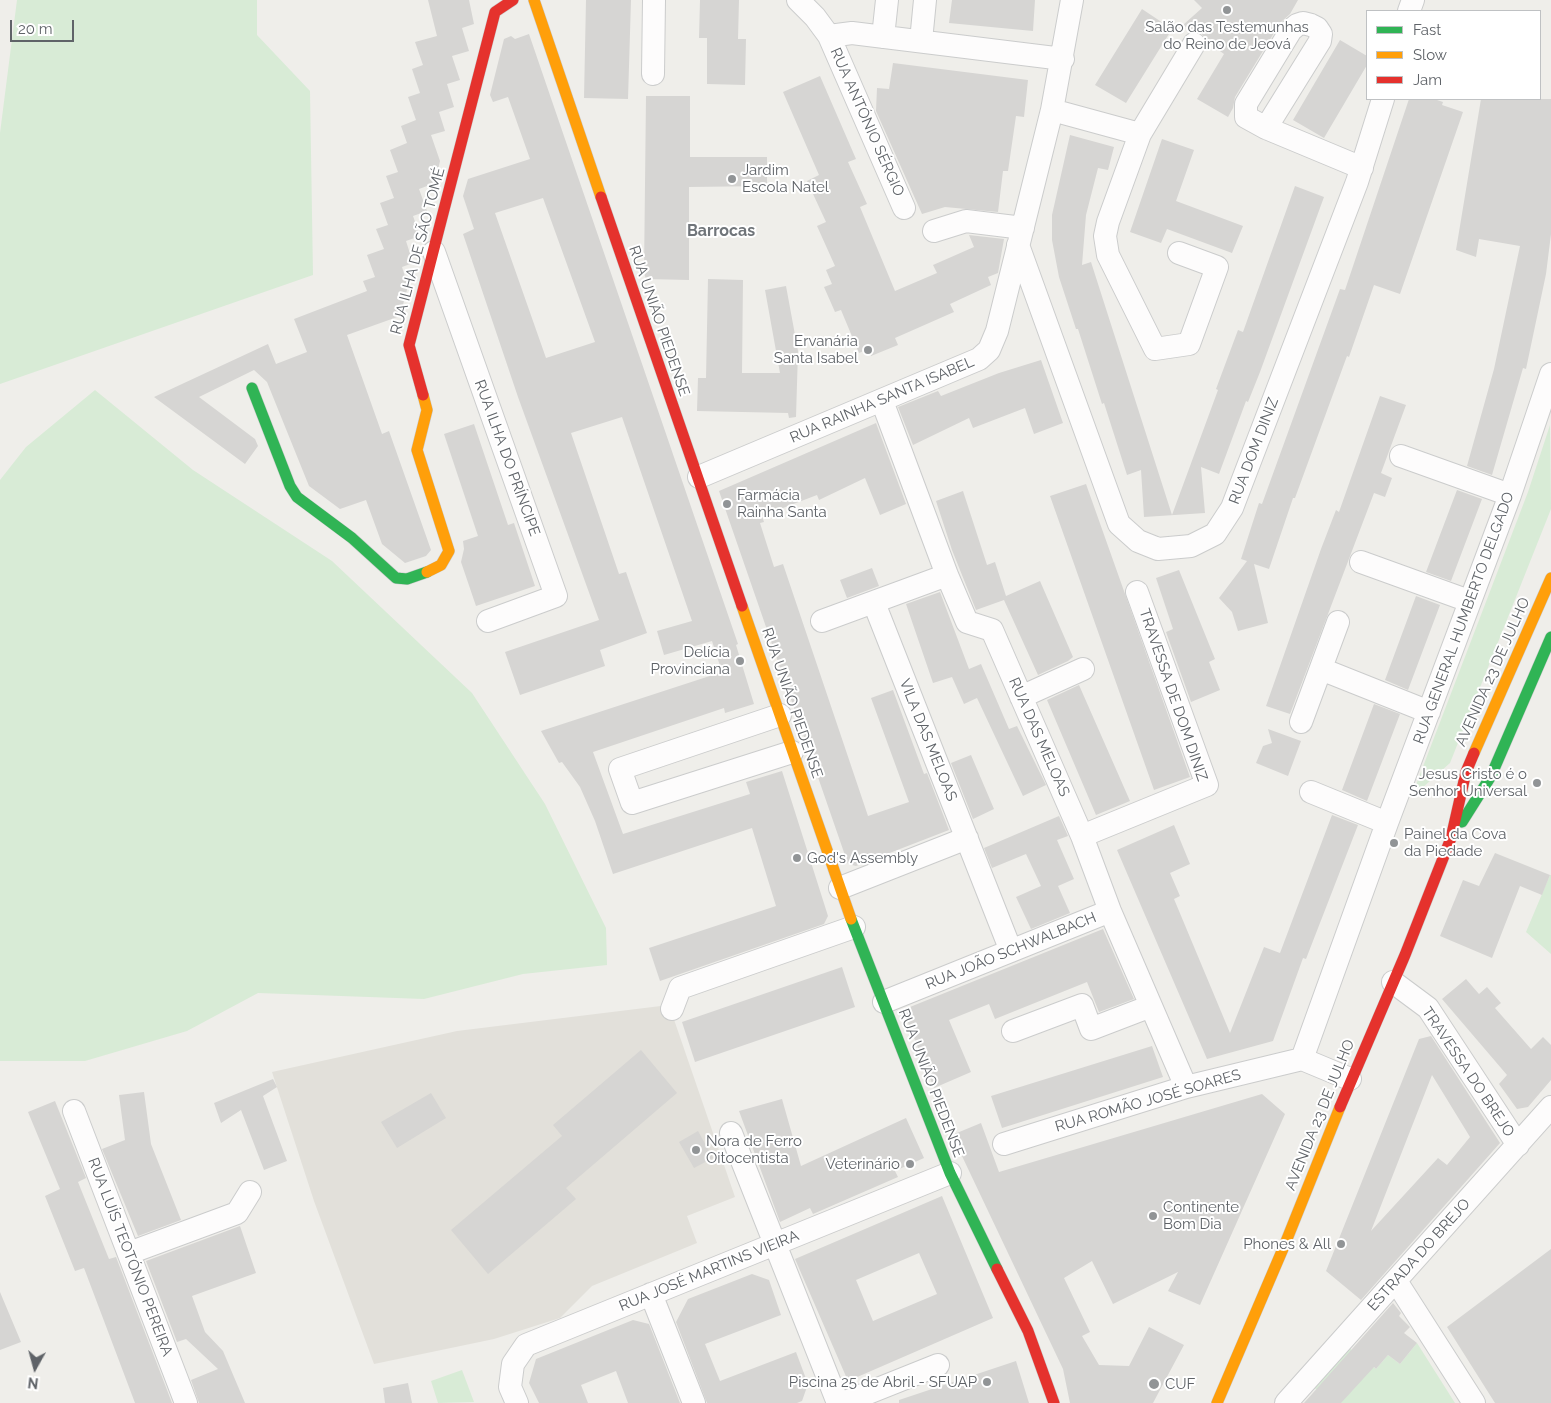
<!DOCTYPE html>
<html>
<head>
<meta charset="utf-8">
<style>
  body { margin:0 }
  #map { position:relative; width:1551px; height:1403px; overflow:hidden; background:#efeeea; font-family:Raleway,sans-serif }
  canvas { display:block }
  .legend { position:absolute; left:1366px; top:10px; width:175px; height:90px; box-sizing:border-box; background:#fff; border:1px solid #bfc1c3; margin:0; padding:6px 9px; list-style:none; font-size:15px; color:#5f6368 }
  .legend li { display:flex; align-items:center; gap:10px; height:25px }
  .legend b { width:25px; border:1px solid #bfc1c3 }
  .north { position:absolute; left:10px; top:1343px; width:50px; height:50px; -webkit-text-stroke:4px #fff; paint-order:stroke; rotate:187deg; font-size:14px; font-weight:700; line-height:20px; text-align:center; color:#5f6368 }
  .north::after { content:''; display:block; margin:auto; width:18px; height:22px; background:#5f6368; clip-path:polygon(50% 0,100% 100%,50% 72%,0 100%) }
  .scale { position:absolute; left:10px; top:20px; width:64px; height:22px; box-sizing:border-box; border:2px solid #5f6368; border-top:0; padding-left:6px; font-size:15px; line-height:18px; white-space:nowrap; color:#5f6368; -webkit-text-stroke:4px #fff; paint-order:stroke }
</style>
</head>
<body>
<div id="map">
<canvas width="1551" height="1403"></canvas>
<ul class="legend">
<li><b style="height:6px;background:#30b455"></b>Fast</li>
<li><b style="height:6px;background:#ff9f0a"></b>Slow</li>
<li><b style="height:6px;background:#e5322d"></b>Jam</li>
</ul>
<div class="north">N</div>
<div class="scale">20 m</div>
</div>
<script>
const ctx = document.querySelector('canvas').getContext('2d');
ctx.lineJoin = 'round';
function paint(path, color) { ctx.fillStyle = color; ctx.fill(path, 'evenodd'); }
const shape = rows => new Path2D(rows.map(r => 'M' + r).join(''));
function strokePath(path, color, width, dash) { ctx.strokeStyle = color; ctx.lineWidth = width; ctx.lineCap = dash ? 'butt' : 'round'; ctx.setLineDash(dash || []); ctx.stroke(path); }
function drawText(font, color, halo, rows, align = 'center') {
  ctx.font = font + ' Raleway,sans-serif'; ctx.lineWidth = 4; ctx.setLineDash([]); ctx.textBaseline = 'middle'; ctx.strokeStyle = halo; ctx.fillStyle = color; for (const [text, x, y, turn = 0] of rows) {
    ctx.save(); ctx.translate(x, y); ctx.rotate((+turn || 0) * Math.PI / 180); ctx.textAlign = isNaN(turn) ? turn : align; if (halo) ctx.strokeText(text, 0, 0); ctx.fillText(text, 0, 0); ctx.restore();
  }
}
paint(shape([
  [669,1005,735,1197,687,1216,697,1243,592,1286,560,1318,494,1339,374,1364,314,1201,272,1072,457,1031]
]), '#e2e0da');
paint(shape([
  [17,0,257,0,257,35,310,91,313,275,0,384,0,133],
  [95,390,193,470,332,561,472,693,545,804,606,928,607,965,523,974,424,999,258,993,187,1031,85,1061,0,1061,0,480,26,447],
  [1550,425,1551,509,1450,763,1411,798,1528,492],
  [1550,875,1551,875,1551,954,1526,932],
  [1417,1343,1455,1403,1332,1403,1311,1385,1348,1347,1376,1369,1388,1355,1400,1364],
  [462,1370,474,1402,438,1403,431,1381]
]), '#d8ebd6');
paint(shape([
  [428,0,469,0,474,24,462,28,469,51,452,56,460,80,447,84,454,107,439,112,445,131,431,135,440,161,435,183,419,189,427,211,413,216,420,236,406,241,413,263,402,267,408,286,400,316,347,335,382,434,389,431,431,550,426,556,405,563,382,544,366,500,340,509,309,486,267,382,254,370,199,397,255,439,258,446,245,464,154,397,268,344,276,364,307,352,294,319,367,291,363,281,375,277,367,255,384,249,376,229,388,225,380,203,394,198,386,176,398,172,390,150,407,143,401,126,416,120,408,97,420,93,412,69,423,65,415,42,437,36],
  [586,0,631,0,628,99,584,98],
  [700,0,739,0,738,39,746,39,745,85,707,84,707,38,699,38],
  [952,0,1035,0,1033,31,949,23],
  [1194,0,1298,0,1290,14,1280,23,1235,97,1233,108,1228,117,1197,99,1224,54,1206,41,1201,33,1192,31,1183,25,1202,8],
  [1142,9,1172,29,1126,103,1095,85],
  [529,34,738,644,736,645,754,704,725,713,724,708,593,752,623,834,750,794,746,782,782,771,828,916,824,924,660,981,649,948,776,906,752,828,613,874,595,821,580,787,562,762,559,763,541,731,722,672,712,641,664,655,657,631,692,621,622,417,571,433,619,574,626,572,647,633,600,650,605,666,520,695,505,652,599,620,518,397,463,234,474,229,463,196,468,179,530,159,508,97,493,102,490,95,504,39,511,36,515,39],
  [543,198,595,342,546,358,495,213],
  [1340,40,1367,56,1367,65,1324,138,1293,120],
  [893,63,1028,80,1024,117,1016,116,1008,171,1003,171,998,212,945,207,922,214,876,111,877,88,889,89],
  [820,76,856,159,848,162,867,204,860,207,895,291,937,273,933,265,974,247,969,235,1004,239,998,273,988,277,991,285,950,304,954,312,895,338,898,345,871,356,868,349,859,353,841,310,835,312,824,287,832,284,826,270,835,266,817,226,826,222,807,181,819,175,783,92],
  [646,96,690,96,690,157,767,157,767,186,689,187,689,280,646,279,644,273],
  [1409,99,1434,99,1443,102,1442,105,1463,112,1400,294,1374,285,1349,357,1347,356,1295,498,1293,498,1269,569,1254,564,1268,623,1238,631,1232,612,1219,598,1247,561,1241,559,1259,503,1262,504,1340,289,1345,290],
  [1481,99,1551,99,1551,234,1546,274,1526,369,1523,368,1492,475,1467,466,1494,369,1520,246,1479,239,1476,257,1456,250],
  [1070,135,1114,147,1108,170,1098,168,1086,215,1082,265,1091,262,1172,515,1218,390,1216,389,1238,330,1243,332,1295,186,1324,197,1260,372,1248,402,1246,401,1219,474,1201,467,1205,513,1144,517,1141,470,1127,475,1104,403,1102,404,1078,329,1076,329,1059,277,1052,240,1052,215],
  [1162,139,1194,150,1176,201,1243,226,1232,253,1167,229,1161,243,1130,232],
  [708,279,743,280,742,373,780,373,765,290,786,286,798,351,796,417,789,418,788,413,697,411,698,378,706,378],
  [1041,360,1063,423,1034,434,1025,408,973,428,969,418,913,445,898,407,938,391,941,396,999,373],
  [1380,396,1406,405,1381,473,1392,478,1385,497,1374,493,1290,714,1266,706,1321,549,1336,510,1339,512],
  [876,423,906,504,880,515,865,478,819,500,817,495,762,516,764,522,760,523,774,567,783,564,868,816,909,802,871,698,893,690,924,774,927,773,949,830,856,866,848,864,719,491],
  [474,424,508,525,514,523,535,586,476,606,461,562,464,549,463,541,478,536,444,434],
  [1086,484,1190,777,1154,790,1050,496],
  [1457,490,1482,499,1451,581,1426,572],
  [963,491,987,565,995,562,1006,596,1040,581,1073,657,1068,661,1038,675,1004,600,976,610,952,550,936,501],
  [872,568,879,586,847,598,840,580],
  [1179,570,1215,659,1209,662,1220,690,1191,702,1166,632,1173,629,1156,578],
  [940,592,969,669,981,664,1009,729,1017,726,1046,785,1023,796,977,698,964,704,952,677,933,683,906,604],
  [1416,596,1440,605,1408,690,1385,680],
  [1079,685,1130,801,1096,815,1047,700],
  [1374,704,1400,714,1367,801,1342,790],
  [1268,729,1301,741,1288,776,1256,763,1263,746,1272,743],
  [971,755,994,809,973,819,951,763],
  [1332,815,1358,825,1306,959,1303,958,1273,1041,1207,1059,1117,850,1174,825,1190,864,1170,873,1180,896,1174,899,1230,1033,1264,947,1280,953],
  [1059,816,1068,836,1057,840,1074,879,1058,886,1070,913,1031,929,1016,897,1041,886,1026,854,992,868,984,848],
  [1495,853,1550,875,1542,895,1520,886,1492,958,1440,936,1463,880,1479,886],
  [1103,929,1134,999,1099,1012,1087,982,995,1019,989,1004,949,1020,971,1072,934,1088,905,1015,910,1007],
  [842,967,855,1007,695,1062,682,1022],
  [1466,979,1479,994,1487,987,1501,1003,1495,1008,1531,1049,1543,1037,1551,1045,1551,1080,1528,1107,1517,1109,1499,1084,1507,1075,1442,999],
  [1431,1036,1500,1143,1361,1300,1326,1271,1419,1039],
  [1432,1075,1470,1137,1447,1165,1438,1158,1371,1231],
  [1152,1046,1163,1077,1002,1128,991,1096],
  [641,1050,677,1093,566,1188,576,1199,488,1274,451,1230,562,1136,553,1125],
  [273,1079,277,1087,263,1096,287,1161,264,1170,241,1110,221,1123,214,1103],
  [144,1092,151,1144,181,1220,138,1236,102,1149,125,1140,119,1095],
  [431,1093,446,1118,397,1148,381,1122],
  [1262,1094,1285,1114,1200,1305,1168,1291,1178,1272,1113,1304,1092,1261,1064,1278,1090,1332,1082,1336,1099,1365,1129,1366,1149,1327,1184,1345,1153,1403,1070,1403,1063,1369,952,1135,981,1123,999,1172],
  [782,1099,801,1166,906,1118,924,1158,895,1171,898,1177,813,1214,810,1208,780,1222,739,1111],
  [55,1101,86,1178,78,1182,109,1259,116,1257,172,1403,135,1403,84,1268,75,1271,45,1196,60,1189,28,1112],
  [698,1131,713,1158,694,1168,679,1142],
  [942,1196,993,1318,848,1381,795,1259],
  [919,1253,937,1294,873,1321,856,1280],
  [240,1226,256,1273,192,1296,205,1332,223,1351,245,1403,199,1403,191,1380,218,1369,186,1339,177,1342,146,1261],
  [1551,1249,1551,1403,1495,1403,1447,1327],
  [752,1274,769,1280,781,1315,705,1344,720,1381,796,1352,808,1384,802,1401,797,1403,707,1403,676,1322,688,1299],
  [0,1292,21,1342,0,1350],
  [1393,1303,1401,1313,1399,1316,1410,1327,1404,1333,1417,1343,1400,1364,1388,1355,1376,1369,1374,1367,1341,1403,1304,1403],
  [633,1320,649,1324,680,1403,628,1403,616,1371,581,1385,588,1403,539,1403,529,1383,536,1359],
  [1016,1361,1029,1403,899,1403,899,1400],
  [408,1383,412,1403,385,1403,383,1388]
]), '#d6d5d3');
const street = shape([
  [798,0,815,17,829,36,904,208],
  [1409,11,1413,0],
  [829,36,852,33,1063,59],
  [883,37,887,0],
  [921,41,925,0],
  [653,74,654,0],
  [1052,110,1140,134],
  [1266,128,1246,117,1246,104,1291,30,1297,25,1303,23,1311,25,1317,28,1321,34,1320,41,1266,128,1362,168],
  [934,231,966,221,1023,228],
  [1018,245,1119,524,1138,541,1158,549,1191,546,1215,534,1232,508,1357,182,1383,99],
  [434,252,556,596,488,621],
  [1179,253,1217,267,1189,344,1155,349,1108,255,1105,236,1108,222,1140,134,1194,44],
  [882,401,947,575,967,622,992,630,1082,836,1110,911,1186,1087],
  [1401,456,1510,495],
  [699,477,979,359,989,350,997,331,1052,110,1072,0],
  [1361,562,1469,601],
  [874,603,1011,951],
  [822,621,947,575],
  [1321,669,1429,712],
  [1021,697,1083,669],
  [780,715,620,769,632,803,792,752],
  [1301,722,1338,622],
  [1311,792,1387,823],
  [1082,836,1207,785,1137,592],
  [840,888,967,838],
  [1393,982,1428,1008,1518,1145],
  [884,1002,1110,911],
  [672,1009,680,988,854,927],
  [1013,1031,1082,1005,1091,1029,1151,1006],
  [1302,1059,1387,823,1510,495,1551,374],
  [74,1111,186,1403],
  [731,1133,838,1403],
  [1004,1144,1186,1087,1302,1059,1350,1079],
  [129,1253,237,1213,250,1192],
  [1396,1281,1474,1403],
  [651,1294,694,1403],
  [517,1403,510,1387,513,1364,526,1345,950,1173],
  [843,1403,938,1365],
  [1286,1403,1551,1107]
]);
const fast = shape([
  [252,388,290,486,297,497,352,538,396,578,407,579,427,572],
  [1462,822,1491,776,1551,637],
  [851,919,950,1173,997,1269]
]);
const slow = shape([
  [534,0,601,197],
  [423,395,427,410,417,450,449,551,441,565,427,572],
  [742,606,851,919],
  [1474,753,1551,578],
  [1217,1403,1285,1244,1340,1107]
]);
const jam = shape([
  [601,197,742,606],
  [423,395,409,345,495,12,513,0],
  [1340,1107,1405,955,1451,838,1466,772,1474,753],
  [997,1269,1028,1331,1054,1403]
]);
strokePath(street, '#cbcccc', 24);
strokePath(fast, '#cacacb', 12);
strokePath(slow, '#cacacb', 12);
strokePath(jam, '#cacacb', 12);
strokePath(street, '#fdfcfc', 22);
strokePath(fast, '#30b455', 11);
strokePath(slow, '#ff9f0a', 11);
strokePath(jam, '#e5322d', 11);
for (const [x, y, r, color] of [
  [1227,10,5,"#919496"],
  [732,179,5,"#919496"],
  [868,350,5,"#919496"],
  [727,504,5,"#919496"],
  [740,661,5,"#919496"],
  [1537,783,5,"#919496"],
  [1394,843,5,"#919496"],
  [797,858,5,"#919496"],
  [696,1150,5,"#919496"],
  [910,1164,5,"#919496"],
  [1153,1216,5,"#919496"],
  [1341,1244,5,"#919496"],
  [987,1382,5,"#919496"],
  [1154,1384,6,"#919496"]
]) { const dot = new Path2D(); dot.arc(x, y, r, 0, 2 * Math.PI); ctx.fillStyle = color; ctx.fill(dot); strokePath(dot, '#fff', 2); }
drawText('15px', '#5f6368', '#fff', [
  ["Salão das Testemunhas",1227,27,"center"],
  ["do Reino de Jeová",1227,44,"center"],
  ["Jardim",742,170],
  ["Escola Natel",742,187],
  ["Ervanária",858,341,"right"],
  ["Santa Isabel",858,358,"right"],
  ["Farmácia",737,495],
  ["Rainha Santa",737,512],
  ["Delícia",730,652,"right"],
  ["Provinciana",730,669,"right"],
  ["Jesus Cristo é o",1527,774,"right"],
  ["Senhor Universal",1527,791,"right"],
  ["Painel da Cova",1404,834],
  ["da Piedade",1404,851],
  ["God's Assembly",807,858],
  ["Nora de Ferro",706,1141],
  ["Oitocentista",706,1158],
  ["Veterinário",900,1164,"right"],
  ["Continente",1163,1207],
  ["Bom Dia",1163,1224],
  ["Phones & All",1331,1244,"right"],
  ["Piscina 25 de Abril - SFUAP",977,1382,"right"],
  ["CUF",1165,1384]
], 'left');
drawText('15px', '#5f6368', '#fff', [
  ["RUA ANTÓNIO SÉRGIO",867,122,66],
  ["RUA ILHA DE SÃO TOMÉ",418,251,-75],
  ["RUA UNIÃO PIEDENSE",659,321,71],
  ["RUA RAINHA SANTA ISABEL",882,400,-23],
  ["RUA DOM DINIZ",1254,451,-69],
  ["RUA ILHA DO PRÍNCIPE",507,458,70],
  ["RUA GENERAL HUMBERTO DELGADO",1464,618,-70],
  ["AVENIDA 23 DE JULHO",1493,672,-66],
  ["TRAVESSA DE DOM DINIZ",1173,695,71],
  ["RUA UNIÃO PIEDENSE",792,703,71],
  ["RUA DAS MELOAS",1039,737,66],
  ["VILA DAS MELOAS",928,740,68],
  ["RUA JOÃO SCHWALBACH",1011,951,-22],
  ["TRAVESSA DO BREJO",1468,1072,56],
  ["RUA UNIÃO PIEDENSE",931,1083,69],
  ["RUA ROMÃO JOSÉ SOARES",1148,1101,-16],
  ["AVENIDA 23 DE JULHO",1320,1115,-68],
  ["ESTRADA DO BREJO",1419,1255,-48],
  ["RUA LUÍS TEOTÓNIO PEREIRA",130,1257,69],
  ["RUA JOSÉ MARTINS VIEIRA",709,1271,-22]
]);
drawText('bold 16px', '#70757a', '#fff', [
  ["Barrocas",721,231]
]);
</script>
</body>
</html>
